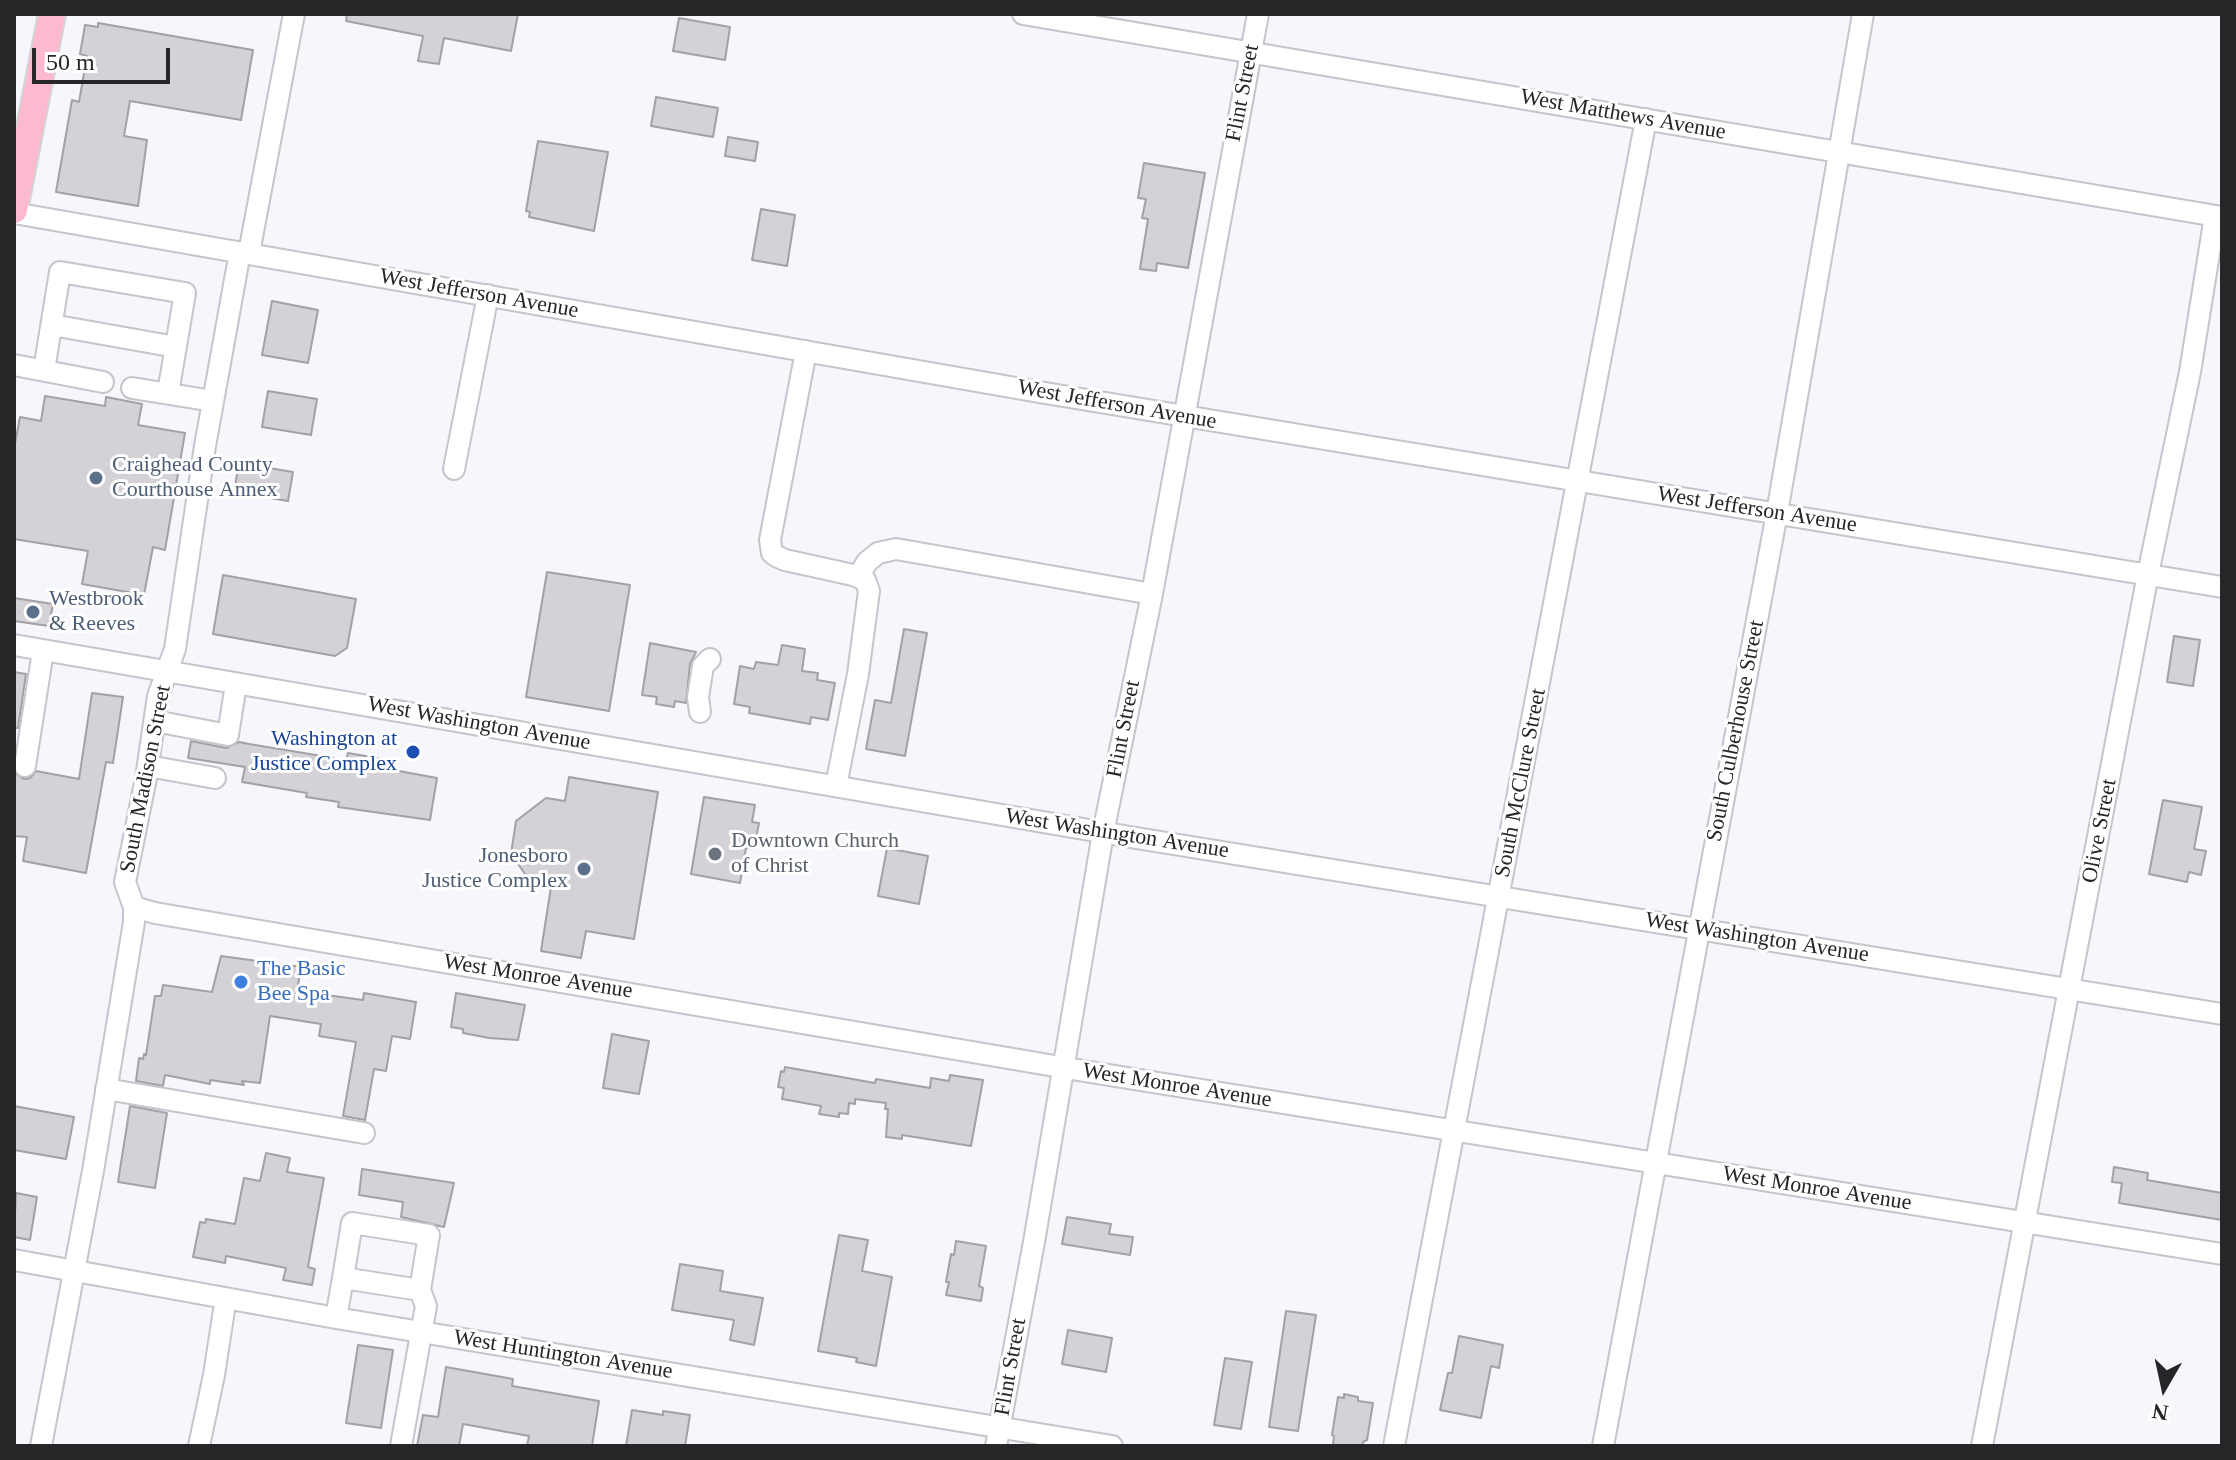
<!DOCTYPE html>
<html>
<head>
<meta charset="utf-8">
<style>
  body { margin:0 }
  #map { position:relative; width:2236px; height:1460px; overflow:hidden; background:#f6f6fd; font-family:Georgia,serif }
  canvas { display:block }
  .frame { position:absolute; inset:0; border:16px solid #262628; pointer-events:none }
  .north { position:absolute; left:2124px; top:1348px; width:80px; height:80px; -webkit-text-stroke:6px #fff; paint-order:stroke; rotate:189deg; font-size:22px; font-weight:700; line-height:32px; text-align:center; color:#262628 }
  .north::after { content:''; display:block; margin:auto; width:28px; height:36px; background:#262628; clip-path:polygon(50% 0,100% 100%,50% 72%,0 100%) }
  .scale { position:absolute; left:32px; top:48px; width:138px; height:36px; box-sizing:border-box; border:4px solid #262628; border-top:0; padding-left:10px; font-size:24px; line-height:28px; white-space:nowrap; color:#262628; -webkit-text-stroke:6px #fff; paint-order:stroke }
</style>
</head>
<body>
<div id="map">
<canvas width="2236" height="1460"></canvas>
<div class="frame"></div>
<div class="north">N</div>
<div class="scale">50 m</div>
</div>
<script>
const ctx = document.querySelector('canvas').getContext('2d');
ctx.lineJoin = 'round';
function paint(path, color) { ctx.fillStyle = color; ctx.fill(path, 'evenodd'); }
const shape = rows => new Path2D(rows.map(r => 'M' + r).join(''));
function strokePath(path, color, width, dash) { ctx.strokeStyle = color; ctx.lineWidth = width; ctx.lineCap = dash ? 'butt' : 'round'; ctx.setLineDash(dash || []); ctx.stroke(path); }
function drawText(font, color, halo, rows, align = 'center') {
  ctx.font = font + ' Georgia,serif'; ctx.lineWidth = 6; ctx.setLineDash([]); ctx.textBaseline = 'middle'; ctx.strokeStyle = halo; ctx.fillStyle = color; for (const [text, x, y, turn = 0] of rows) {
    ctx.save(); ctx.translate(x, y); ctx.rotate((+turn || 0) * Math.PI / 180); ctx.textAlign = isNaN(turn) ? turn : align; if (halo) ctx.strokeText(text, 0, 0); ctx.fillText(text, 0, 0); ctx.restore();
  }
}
const building = shape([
  [347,14,518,14,511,51,444,38,439,64,418,61,423,36,346,21,347,14],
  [679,18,730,27,725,60,673,51,679,18],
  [98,23,253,50,241,120,130,101,124,136,147,140,138,206,56,192,72,100,79,102,87,56,80,54,85,25,98,27,98,23],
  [656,97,718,108,713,137,651,126,656,97],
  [728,137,758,142,755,161,725,156,728,137],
  [538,141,608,152,594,231,529,217,530,212,526,211,538,141],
  [1144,163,1205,173,1188,268,1157,263,1156,271,1140,269,1148,219,1142,218,1146,199,1138,198,1144,163],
  [761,209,795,215,787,266,752,260,761,209],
  [272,301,318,310,308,363,262,355,272,301],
  [268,391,317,399,311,435,262,427,268,391],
  [45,396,105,406,106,397,142,404,138,425,185,433,165,550,153,547,144,595,82,584,88,551,14,539,14,449,20,417,41,421,45,396],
  [239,463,293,472,288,501,234,492,239,463],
  [547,572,630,585,609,711,526,697,547,572],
  [223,575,356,599,347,648,335,656,213,634,223,575],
  [14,598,53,604,49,626,14,621,14,598],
  [904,629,927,633,905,756,866,749,875,700,891,703,904,629],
  [2174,636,2200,640,2193,686,2167,682,2174,636],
  [650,643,696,652,690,664,686,703,675,701,674,707,656,704,657,697,642,695,650,643],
  [782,645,805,649,802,671,818,673,817,680,835,683,828,720,811,717,810,724,749,713,750,707,734,704,740,666,754,669,756,662,778,665,782,645],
  [14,672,26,674,18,728,14,728,14,672],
  [92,693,123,697,113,763,106,762,86,873,23,861,27,837,14,836,14,772,24,779,30,778,36,771,79,779,92,693],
  [191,741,226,748,239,742,249,744,346,760,348,753,389,760,388,769,437,778,430,820,338,807,339,802,306,797,307,793,242,782,245,767,188,758,191,741],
  [569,777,658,792,634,939,586,931,581,958,541,951,551,887,532,884,511,854,516,821,546,798,565,801,569,777],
  [704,797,755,805,752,822,759,823,754,849,746,848,740,883,691,874,704,797],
  [2163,800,2202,807,2194,849,2206,851,2201,875,2189,872,2187,882,2149,874,2163,800],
  [887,848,928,856,919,904,878,896,887,848],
  [221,956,301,967,297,991,363,1000,364,993,416,1002,410,1039,392,1036,386,1071,374,1069,365,1120,343,1116,356,1042,319,1036,321,1024,270,1016,260,1083,242,1081,244,1085,210,1080,210,1084,165,1075,163,1086,136,1081,139,1058,143,1059,144,1054,146,1055,155,996,161,996,163,985,212,992,221,956],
  [456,993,525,1005,518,1040,489,1038,463,1033,463,1029,451,1027,456,993],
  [612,1034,649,1041,639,1094,603,1088,612,1034],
  [785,1067,875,1083,876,1079,930,1088,931,1078,949,1081,950,1075,983,1080,971,1146,902,1135,902,1139,886,1137,888,1109,885,1109,886,1103,855,1099,855,1104,849,1103,848,1114,839,1113,839,1117,819,1114,821,1106,782,1099,784,1088,778,1087,781,1071,784,1072,785,1067],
  [14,1106,74,1117,66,1159,14,1150,14,1106],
  [130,1106,167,1113,155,1188,118,1182,130,1106],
  [266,1153,290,1158,287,1172,324,1178,308,1267,315,1269,312,1285,283,1280,286,1268,226,1256,225,1263,193,1257,200,1222,205,1223,206,1219,235,1224,244,1178,260,1181,266,1153],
  [2114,1167,2148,1173,2147,1180,2222,1193,2222,1220,2119,1203,2122,1183,2112,1182,2114,1167],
  [362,1169,454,1183,444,1227,401,1217,403,1202,359,1195,362,1169],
  [16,1193,37,1197,30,1240,14,1237,16,1193],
  [1067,1217,1111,1224,1109,1234,1133,1237,1130,1255,1062,1244,1067,1217],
  [839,1235,868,1240,862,1271,892,1277,876,1366,856,1362,857,1358,818,1351,839,1235],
  [956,1241,986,1246,979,1286,983,1288,981,1301,946,1295,949,1282,946,1282,951,1254,954,1255,956,1241],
  [680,1264,723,1271,720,1291,763,1298,754,1345,730,1340,734,1320,672,1310,680,1264],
  [1286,1311,1316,1315,1298,1431,1269,1427,1286,1311],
  [1068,1330,1112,1338,1106,1372,1062,1364,1068,1330],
  [1459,1336,1503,1345,1499,1368,1491,1366,1481,1418,1440,1410,1448,1373,1452,1373,1459,1336],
  [358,1345,393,1350,381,1428,346,1423,358,1345],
  [1225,1358,1252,1362,1241,1429,1214,1425,1225,1358],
  [446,1367,513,1379,512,1386,599,1401,592,1446,527,1446,529,1436,463,1424,459,1446,417,1446,423,1415,438,1417,446,1367],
  [1344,1394,1358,1397,1358,1401,1373,1403,1367,1440,1363,1442,1362,1446,1333,1445,1334,1436,1332,1435,1338,1397,1344,1398,1344,1394],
  [632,1410,663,1415,663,1411,690,1415,685,1446,626,1446,632,1410]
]);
paint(building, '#d4d1d7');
strokePath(building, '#a4a1a6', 2);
const minor = shape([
  [1023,14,2222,217],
  [14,213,1039,392,2222,587],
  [249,253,294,14],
  [52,325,176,347],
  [806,351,770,540,772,553,776,556,785,560,853,575,865,580,869,591,858,674,836,786],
  [14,365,103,382],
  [44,370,60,272,185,293,168,393],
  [132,388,213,401],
  [454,469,488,295],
  [858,577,867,562,878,553,896,549,1152,594],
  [14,645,1130,837,2222,1014],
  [700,712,698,697,703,666,710,659],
  [155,721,228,735,236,684],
  [25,766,43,651],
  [148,766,215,778],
  [134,907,155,913,1084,1071,2222,1254],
  [106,1089,364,1133],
  [14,1260,336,1318,1112,1446],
  [343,1278,352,1223,429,1235,420,1290],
  [336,1318,343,1278,420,1290,426,1306,401,1446],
  [41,1446,93,1171,134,922,134,907,125,882,146,778,158,696,175,649,205,446,240,252],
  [199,1446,214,1375,224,1310],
  [996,1446,1034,1242,1103,833,1152,594,1258,14],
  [1394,1446,1646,119],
  [1603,1446,1777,513,1863,14],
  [1982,1446,2148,574,2190,372,2215,216]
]);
const major = shape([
  [14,210,52,14]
]);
strokePath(minor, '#c5c6cc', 24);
strokePath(major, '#d4d4d4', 30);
strokePath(minor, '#fff', 20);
strokePath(major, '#fdbacf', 26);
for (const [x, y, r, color] of [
  [96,478,8,"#5c6f8a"],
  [33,612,8,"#5c6f8a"],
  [413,752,8,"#1a4fb4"],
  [715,854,8,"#6b7280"],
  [584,869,8,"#5c6f8a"],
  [241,982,8,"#3f7fe0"]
]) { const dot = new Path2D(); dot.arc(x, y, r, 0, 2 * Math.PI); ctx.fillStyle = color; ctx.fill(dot); strokePath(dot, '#fff', 3); }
drawText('22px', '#262628', '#fff', [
  ["Flint Street",1243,93,-79],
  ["West Matthews Avenue",1623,115,10],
  ["West Jefferson Avenue",479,294,10],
  ["West Jefferson Avenue",1117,405,10],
  ["West Jefferson Avenue",1757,510,9],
  ["West Washington Avenue",479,724,10],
  ["Flint Street",1124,729,-79],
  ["South Culberhouse Street",1736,731,-79],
  ["South Madison Street",146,779,-79],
  ["South McClure Street",1521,783,-79],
  ["Olive Street",2100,831,-79],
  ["West Washington Avenue",1117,834,9],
  ["West Washington Avenue",1757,938,9],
  ["West Monroe Avenue",538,977,9],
  ["West Monroe Avenue",1177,1086,9],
  ["West Monroe Avenue",1817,1189,9],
  ["West Huntington Avenue",563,1355,9],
  ["Flint Street",1011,1367,-80]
]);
drawText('22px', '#4e5e75', '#fff', [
  ["Craighead County",112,465],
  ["Courthouse Annex",112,490],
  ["Westbrook",49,599],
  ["& Reeves",49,624],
  ["Jonesboro",568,856,"right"],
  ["Justice Complex",568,881,"right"]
], 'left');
drawText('22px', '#164399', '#fff', [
  ["Washington at",397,739],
  ["Justice Complex",397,764]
], 'right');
drawText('22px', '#5b616d', '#fff', [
  ["Downtown Church",731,841],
  ["of Christ",731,866]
], 'left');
drawText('22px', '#366cbe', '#fff', [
  ["The Basic",257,969],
  ["Bee Spa",257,994]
], 'left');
</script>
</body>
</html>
